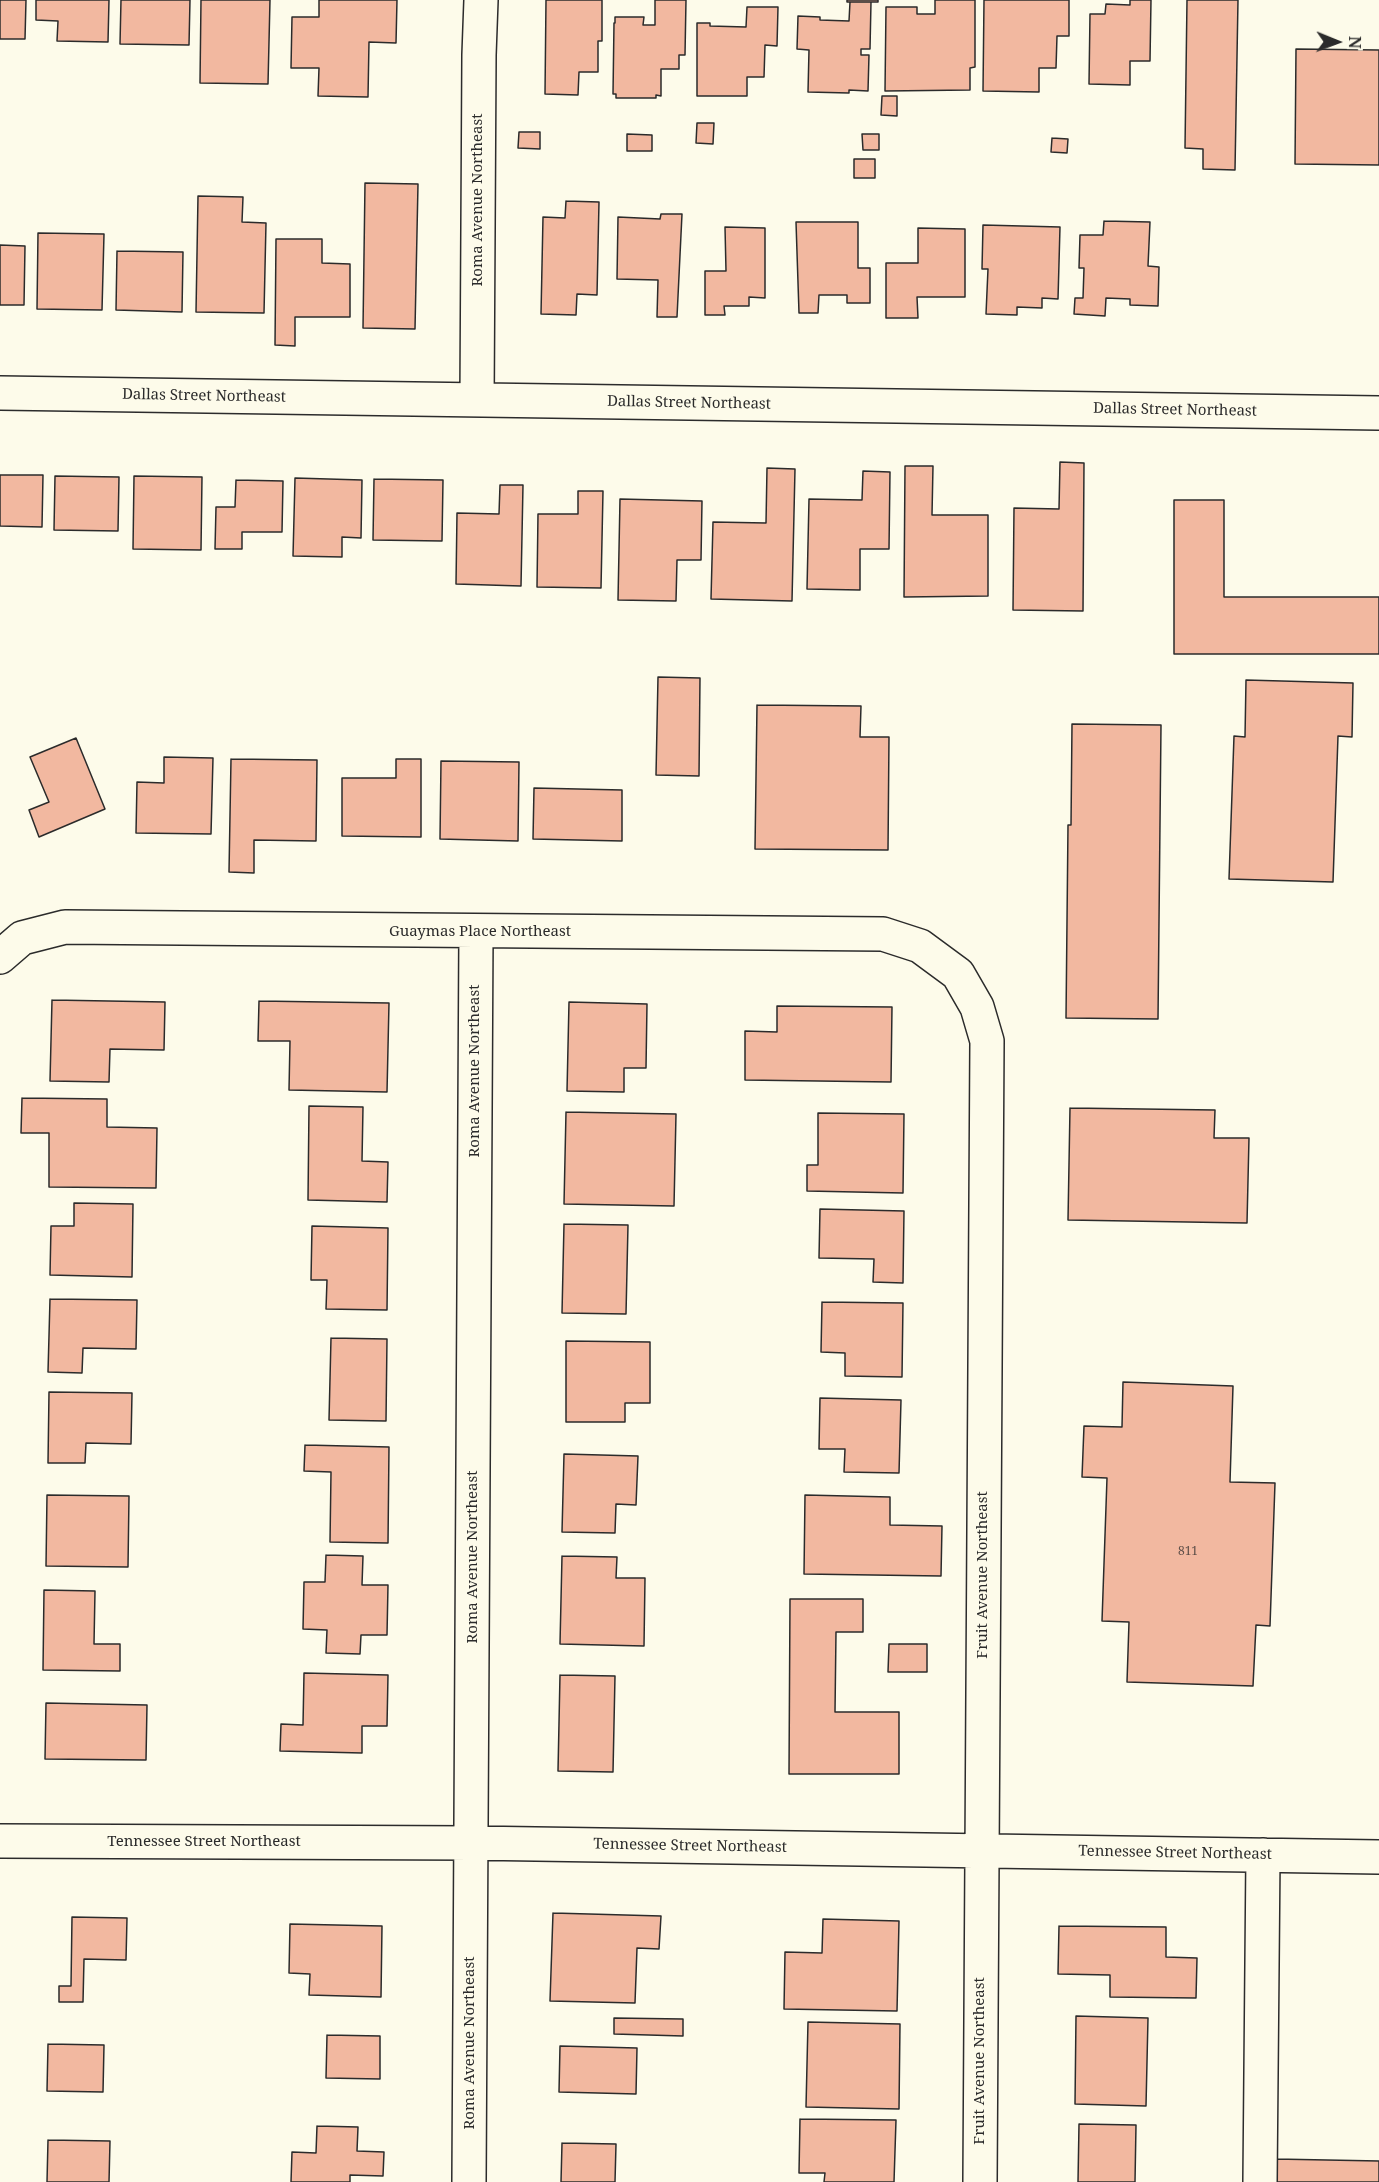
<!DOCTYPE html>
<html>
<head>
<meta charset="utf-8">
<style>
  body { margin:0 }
  #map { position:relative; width:1379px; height:2182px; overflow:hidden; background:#fdfbea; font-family:"Noto Serif",serif }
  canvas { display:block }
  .north { position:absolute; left:1307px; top:12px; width:60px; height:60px; -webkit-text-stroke:4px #fdfbea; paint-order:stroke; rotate:91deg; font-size:16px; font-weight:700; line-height:24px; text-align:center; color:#2b2b2b }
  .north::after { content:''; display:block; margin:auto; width:21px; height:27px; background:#2b2b2b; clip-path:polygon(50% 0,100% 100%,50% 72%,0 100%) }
</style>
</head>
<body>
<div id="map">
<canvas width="1379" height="2182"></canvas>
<div class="north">N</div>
</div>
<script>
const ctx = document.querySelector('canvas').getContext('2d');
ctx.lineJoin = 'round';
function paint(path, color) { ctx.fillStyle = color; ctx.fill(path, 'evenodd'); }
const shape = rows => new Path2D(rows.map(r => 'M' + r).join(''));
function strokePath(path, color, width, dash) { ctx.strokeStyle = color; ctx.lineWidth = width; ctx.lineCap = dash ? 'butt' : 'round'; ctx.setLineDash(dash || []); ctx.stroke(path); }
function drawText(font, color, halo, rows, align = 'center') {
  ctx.font = font + ' "Noto Serif",serif'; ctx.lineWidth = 4.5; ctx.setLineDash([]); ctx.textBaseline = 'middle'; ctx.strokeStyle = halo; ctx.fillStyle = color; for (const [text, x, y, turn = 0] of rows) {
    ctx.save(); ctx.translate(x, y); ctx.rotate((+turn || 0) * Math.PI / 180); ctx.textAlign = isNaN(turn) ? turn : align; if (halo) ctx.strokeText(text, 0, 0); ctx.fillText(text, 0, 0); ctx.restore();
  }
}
const building = shape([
  [0,0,26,0,25,39,0,39,0,0],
  [36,0,109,0,108,42,57,41,58,21,36,20,36,0],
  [121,0,190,0,189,45,120,44,121,0],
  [201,0,270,0,268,84,200,83,201,0],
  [319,0,397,0,396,43,369,42,368,97,318,96,319,68,291,68,292,17,319,17,319,0],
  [546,0,602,0,602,41,598,41,598,72,579,72,578,95,545,94,546,0],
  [655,0,686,0,685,55,679,55,679,69,661,69,661,96,656,95,656,98,616,98,616,94,613,94,614,23,615,23,615,17,644,17,643,25,655,25,655,0],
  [847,0,878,0,878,2,847,2,847,0],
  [935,0,975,0,975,67,970,68,970,90,885,91,886,7,917,7,917,14,935,14,935,0],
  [984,0,1069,0,1069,36,1057,36,1056,68,1039,68,1039,92,983,91,984,0],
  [1130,0,1151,0,1150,61,1130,61,1130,85,1089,84,1090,14,1105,14,1106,4,1130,5,1130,0],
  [1187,0,1238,0,1235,170,1203,169,1203,149,1185,148,1187,0],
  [850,2,871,2,870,49,861,49,861,55,869,55,868,91,849,90,849,93,808,92,809,50,797,49,798,16,820,17,820,20,849,21,850,2],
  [747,7,778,7,777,46,765,45,764,77,747,77,747,96,697,96,697,23,710,23,710,26,746,27,747,7],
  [1296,49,1379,50,1379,165,1295,164,1296,49],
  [882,96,897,96,897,116,881,115,882,96],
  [697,123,714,123,713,144,696,143,697,123],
  [519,132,540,132,540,149,518,148,519,132],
  [627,134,652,135,652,151,627,151,627,134],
  [862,134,879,134,879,150,863,150,862,134],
  [1052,138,1068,139,1067,153,1051,152,1052,138],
  [854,159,875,159,875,178,854,178,854,159],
  [365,183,418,184,415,329,363,328,365,183],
  [198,196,243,197,242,222,266,223,264,313,196,312,198,196],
  [566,201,599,202,597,295,577,294,576,315,541,314,543,217,565,218,566,201],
  [661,214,682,214,677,317,657,317,658,280,617,279,618,217,660,219,661,214],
  [1104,221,1150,222,1148,266,1159,267,1158,306,1130,305,1130,299,1106,298,1105,316,1074,314,1075,298,1083,298,1084,268,1079,268,1080,235,1103,235,1104,221],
  [796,222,858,222,858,268,870,268,870,303,847,303,847,295,819,295,818,313,799,313,796,222],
  [983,225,1060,227,1058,299,1042,298,1042,308,1017,307,1017,315,986,314,988,269,982,269,983,225],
  [725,227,765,228,765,298,749,297,749,306,724,306,725,315,705,315,705,271,726,271,725,227],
  [918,228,965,229,965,297,917,297,918,318,886,318,886,263,918,263,918,228],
  [38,233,104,234,102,310,37,309,38,233],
  [276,239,322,239,322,263,350,264,350,317,295,317,295,346,275,345,276,239],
  [0,245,25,246,24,305,0,305,0,245],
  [117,251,183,252,182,312,116,310,117,251],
  [1060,462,1084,463,1083,611,1013,610,1014,508,1059,509,1060,462],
  [905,466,933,466,932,515,988,515,988,596,904,597,905,466],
  [767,468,795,469,792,601,711,599,713,522,766,523,767,468],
  [863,471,890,472,889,549,860,549,860,590,807,589,809,499,862,500,863,471],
  [0,475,43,475,42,527,0,526,0,475],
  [55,476,119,477,118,531,54,530,55,476],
  [134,476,202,477,201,550,133,549,134,476],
  [295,478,362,480,361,538,342,537,342,557,293,556,295,478],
  [374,479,443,480,442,541,373,540,374,479],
  [236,480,283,481,282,532,242,532,242,549,215,549,216,507,235,507,236,480],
  [500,485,523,485,521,586,456,584,457,513,499,514,500,485],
  [578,491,603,491,601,588,537,587,538,514,578,514,578,491],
  [620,499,702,501,701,560,677,560,676,601,618,600,620,499],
  [1174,500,1224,500,1224,597,1379,597,1379,654,1174,654,1174,500],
  [658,677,700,678,699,776,656,775,658,677],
  [1246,680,1353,683,1352,737,1338,736,1333,882,1229,879,1234,736,1245,737,1246,680],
  [757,705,861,706,860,737,889,737,888,850,755,849,757,705],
  [1072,724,1161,725,1158,1019,1066,1018,1068,825,1071,825,1072,724],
  [76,738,105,809,39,837,29,810,49,802,30,757,76,738],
  [164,757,213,758,211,834,136,833,137,782,164,783,164,757],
  [231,759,317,760,316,841,254,840,254,873,229,872,231,759],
  [396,759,421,759,421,837,342,836,342,778,396,778,396,759],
  [441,761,519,762,518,841,440,839,441,761],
  [534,788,622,790,622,841,533,839,534,788],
  [52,1000,165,1002,164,1050,110,1049,109,1082,50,1081,52,1000],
  [259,1001,389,1003,387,1092,289,1090,290,1041,258,1041,259,1001],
  [569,1002,647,1004,646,1068,624,1068,624,1092,567,1091,569,1002],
  [777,1006,892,1007,891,1082,745,1080,745,1031,777,1032,777,1006],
  [22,1098,107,1099,107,1127,157,1128,156,1188,49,1187,49,1133,21,1133,22,1098],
  [309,1106,363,1107,362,1161,388,1162,387,1202,308,1200,309,1106],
  [1070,1108,1215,1110,1214,1138,1249,1138,1247,1223,1068,1220,1070,1108],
  [566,1112,676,1114,674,1206,564,1204,566,1112],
  [818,1113,904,1114,903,1193,807,1191,807,1165,818,1165,818,1113],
  [74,1203,133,1204,132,1277,50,1275,51,1226,74,1226,74,1203],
  [820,1209,904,1211,903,1283,873,1282,874,1259,819,1258,820,1209],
  [564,1224,628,1225,626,1314,562,1313,564,1224],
  [312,1226,388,1228,387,1310,326,1309,327,1280,311,1280,312,1226],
  [50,1299,137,1300,136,1349,83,1348,82,1373,48,1372,50,1299],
  [822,1302,903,1303,902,1377,845,1376,845,1353,821,1352,822,1302],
  [331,1338,387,1339,386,1421,329,1420,331,1338],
  [566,1341,650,1342,650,1403,625,1403,625,1422,566,1422,566,1341],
  [1123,1382,1233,1386,1230,1482,1275,1483,1270,1626,1256,1625,1253,1686,1127,1682,1129,1622,1102,1621,1107,1478,1082,1477,1084,1426,1122,1427,1123,1382],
  [49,1392,132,1393,131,1444,86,1443,85,1463,48,1463,49,1392],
  [820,1398,901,1400,899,1473,844,1472,845,1449,819,1449,820,1398],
  [305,1445,389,1447,388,1543,330,1542,331,1472,304,1471,305,1445],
  [564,1454,638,1456,636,1505,616,1504,615,1533,562,1532,564,1454],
  [47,1495,129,1496,128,1567,46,1566,47,1495],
  [805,1495,890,1497,890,1525,942,1526,941,1576,804,1574,805,1495],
  [326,1555,363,1556,362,1585,388,1585,387,1635,361,1635,360,1654,326,1653,327,1630,303,1629,304,1582,325,1582,326,1555],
  [562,1556,617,1557,616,1578,645,1578,644,1646,560,1644,562,1556],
  [44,1590,95,1591,94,1644,120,1644,120,1671,43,1670,44,1590],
  [790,1599,863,1599,863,1632,836,1632,835,1712,899,1712,899,1774,789,1774,790,1599],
  [889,1644,927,1644,927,1672,888,1672,889,1644],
  [304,1673,388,1675,387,1726,362,1726,362,1753,280,1751,281,1724,303,1725,304,1673],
  [560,1675,615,1676,613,1772,558,1771,560,1675],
  [46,1703,147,1705,146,1760,45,1759,46,1703],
  [553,1913,661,1916,659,1949,637,1948,635,2003,550,2001,553,1913],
  [72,1917,127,1918,126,1960,84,1959,83,2002,59,2002,59,1986,71,1986,72,1917],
  [823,1919,899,1921,897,2011,784,2009,785,1952,822,1953,823,1919],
  [290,1924,382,1926,381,1997,309,1995,310,1974,289,1973,290,1924],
  [1059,1926,1166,1927,1166,1957,1197,1958,1196,1998,1110,1997,1110,1975,1058,1974,1059,1926],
  [1076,2016,1148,2018,1146,2106,1075,2104,1076,2016],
  [614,2018,683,2019,683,2036,614,2034,614,2018],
  [808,2022,900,2024,899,2109,806,2107,808,2022],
  [327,2035,380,2036,380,2079,326,2078,327,2035],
  [48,2044,104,2045,103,2092,47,2091,48,2044],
  [560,2046,637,2048,636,2094,559,2092,560,2046],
  [800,2119,896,2120,894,2182,824,2182,825,2173,799,2173,800,2119],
  [1079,2124,1136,2125,1135,2182,1078,2182,1079,2124],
  [317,2126,358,2127,357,2151,384,2152,383,2176,350,2175,350,2182,291,2182,292,2152,316,2153,317,2126],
  [48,2140,110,2141,109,2182,47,2182,48,2140],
  [562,2143,616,2144,615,2182,561,2182,562,2143],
  [1275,2159,1379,2161,1379,2182,1274,2182,1275,2159]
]);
paint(building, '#f2b8a0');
strokePath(building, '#2b2b2b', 1.5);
const minor = shape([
  [0,393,1379,413],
  [477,400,479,55,481,0],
  [0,957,22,938,65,927,883,934,920,946,958,974,977,1007,987,1041,980,2182],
  [0,1841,471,1843,1379,1857],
  [469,2182,476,932],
  [1260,2182,1263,1855]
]);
strokePath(minor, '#2b2b2b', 36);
strokePath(minor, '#fdfbea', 33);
drawText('12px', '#5d4e48', null, [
  ["811",1188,1552]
]);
drawText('15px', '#2b2b2b', '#fdfbea', [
  ["Roma Avenue Northeast",478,200,-90],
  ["Dallas Street Northeast",204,396,1],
  ["Dallas Street Northeast",689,403,1],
  ["Dallas Street Northeast",1175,410,1],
  ["Guaymas Place Northeast",480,932],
  ["Roma Avenue Northeast",475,1071,-90],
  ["Roma Avenue Northeast",473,1557,-90],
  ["Fruit Avenue Northeast",983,1575,-90],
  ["Tennessee Street Northeast",204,1842],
  ["Tennessee Street Northeast",690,1846,1],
  ["Tennessee Street Northeast",1175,1853,1],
  ["Roma Avenue Northeast",470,2043,-90],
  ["Fruit Avenue Northeast",980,2061,-90]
]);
</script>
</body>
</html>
